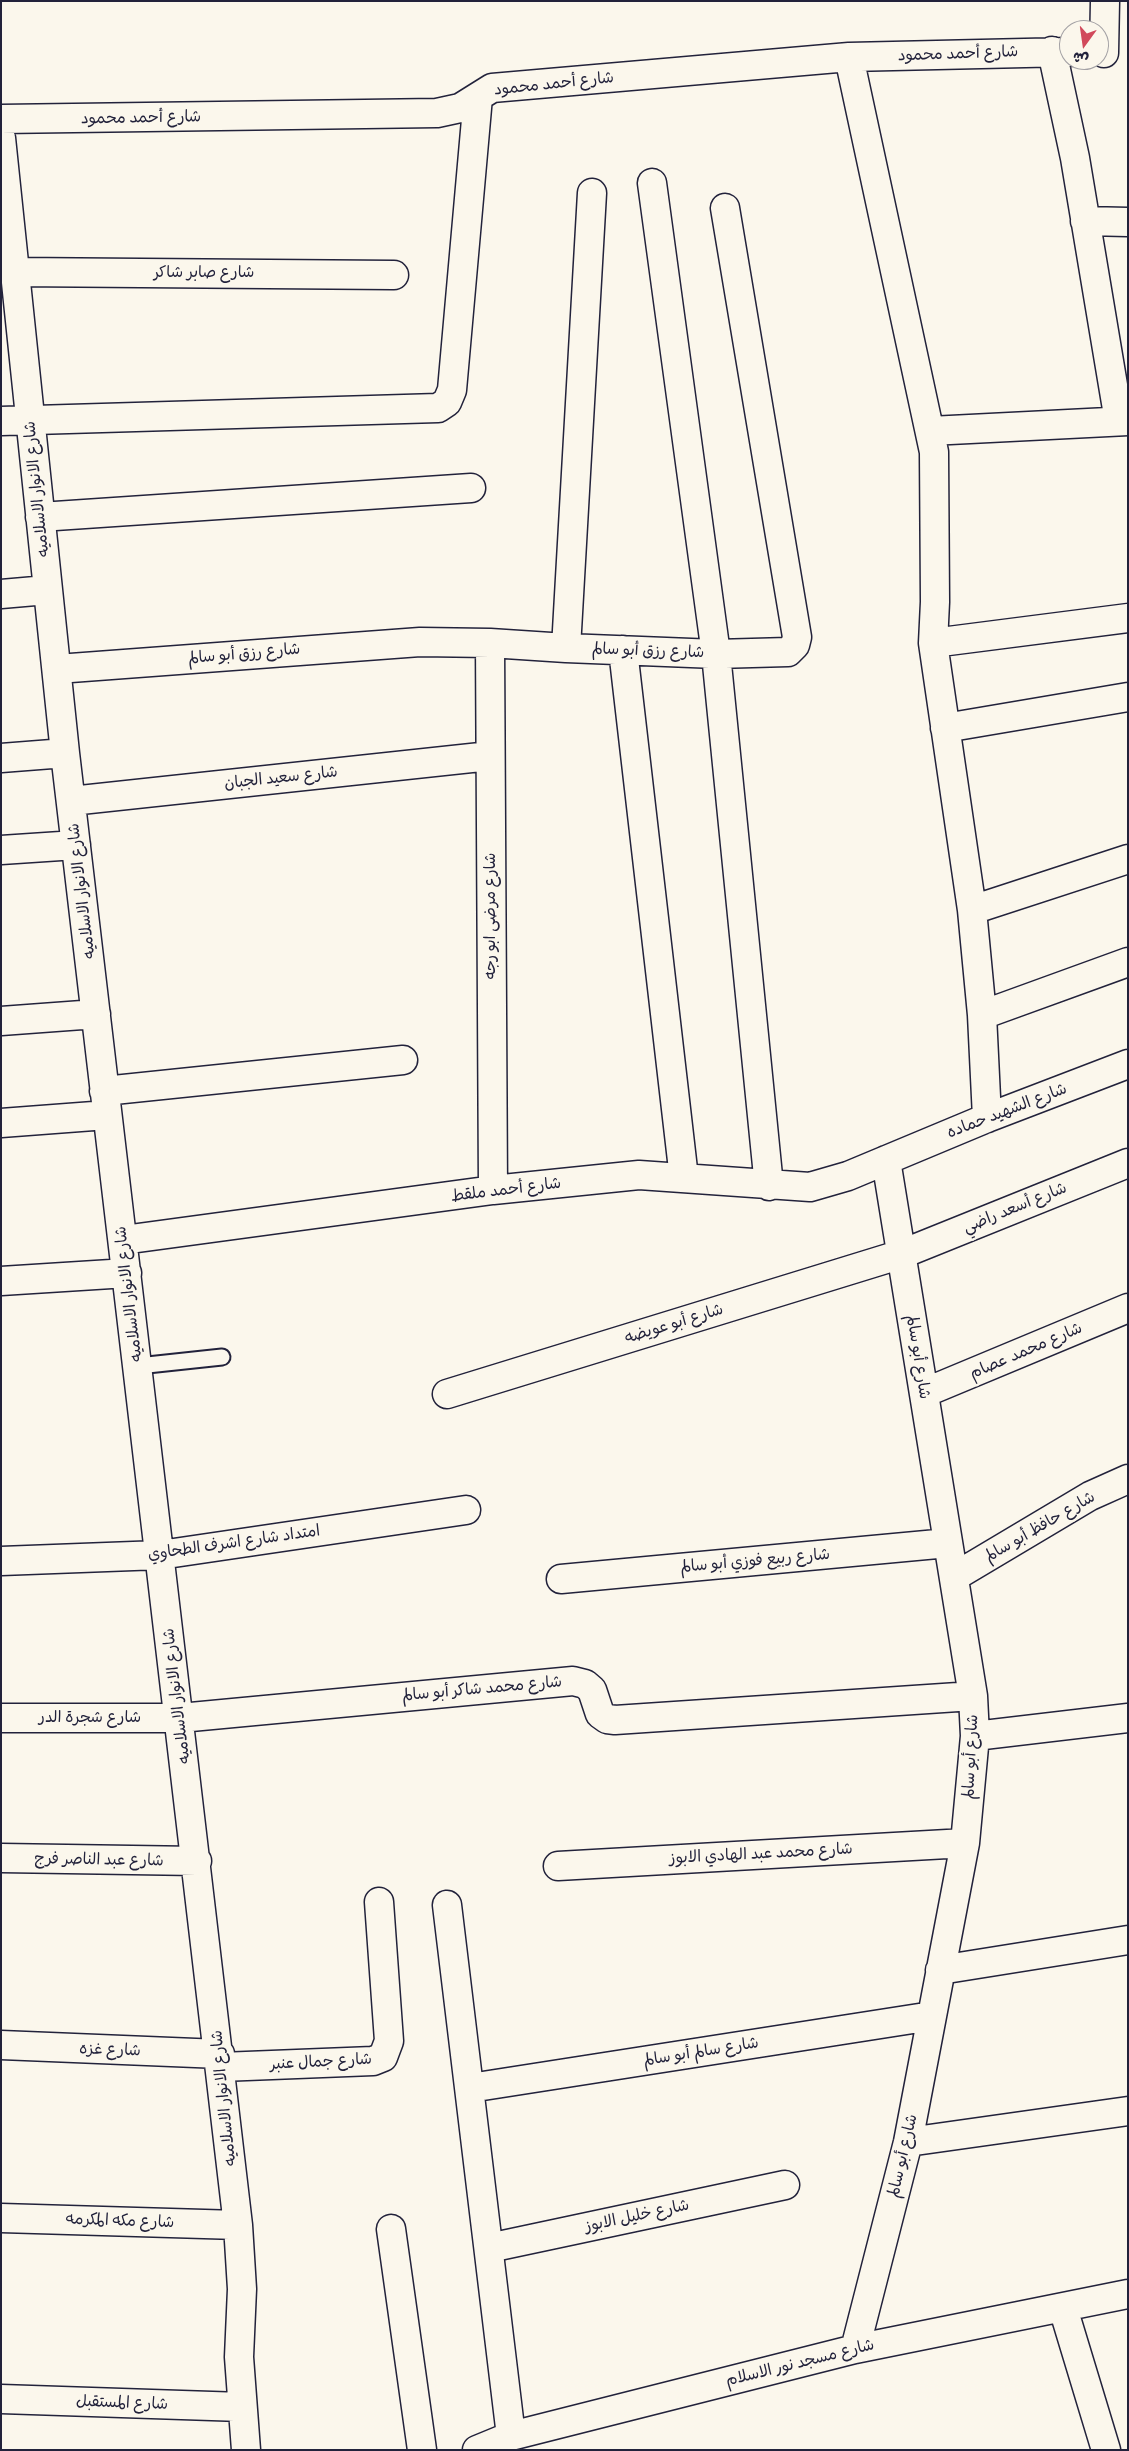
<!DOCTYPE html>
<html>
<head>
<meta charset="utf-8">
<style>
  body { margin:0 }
  #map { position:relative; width:1129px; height:2451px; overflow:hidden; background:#fbf7ec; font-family:"Patrick Hand","Playpen Sans Arabic",sans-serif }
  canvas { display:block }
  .frame { position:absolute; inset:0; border:2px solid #22223b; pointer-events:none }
  .north { position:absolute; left:1059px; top:20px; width:50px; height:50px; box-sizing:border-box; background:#fbf7ec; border:1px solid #a4a2a5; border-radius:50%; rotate:194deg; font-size:14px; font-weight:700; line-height:20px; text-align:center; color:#22223b }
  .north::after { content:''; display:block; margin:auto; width:18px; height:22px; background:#d1495b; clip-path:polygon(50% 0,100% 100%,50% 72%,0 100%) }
</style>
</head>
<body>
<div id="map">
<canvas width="1129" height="2451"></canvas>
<div class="frame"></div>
<div class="north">ش</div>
</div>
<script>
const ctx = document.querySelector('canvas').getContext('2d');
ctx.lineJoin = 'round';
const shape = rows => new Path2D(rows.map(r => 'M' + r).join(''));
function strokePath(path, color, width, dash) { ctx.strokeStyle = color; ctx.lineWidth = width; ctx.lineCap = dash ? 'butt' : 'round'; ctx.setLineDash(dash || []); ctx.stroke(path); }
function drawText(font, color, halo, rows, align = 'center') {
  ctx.font = font + ' "Patrick Hand","Playpen Sans Arabic",sans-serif'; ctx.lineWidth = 4.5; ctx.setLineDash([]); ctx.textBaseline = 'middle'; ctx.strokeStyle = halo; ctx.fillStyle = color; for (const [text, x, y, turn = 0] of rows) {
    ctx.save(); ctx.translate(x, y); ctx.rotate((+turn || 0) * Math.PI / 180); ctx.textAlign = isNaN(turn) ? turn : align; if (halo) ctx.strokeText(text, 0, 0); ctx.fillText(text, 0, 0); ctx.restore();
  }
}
const service = shape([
  [138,1366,222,1357]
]);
const minor = shape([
  [1052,51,1075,158,1119,421],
  [1104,53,1105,1],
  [849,57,934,452,935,602,933,643,972,910,982,1015,987,1118],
  [1,119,437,113,460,108,492,88,849,57,1069,52],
  [1,138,65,753,238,2225,242,2289,239,2357,246,2450],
  [652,183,716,654,769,1186],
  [1085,221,1128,222],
  [15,272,394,275],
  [1,421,438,408,447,402,452,390,478,97],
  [930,431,1128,421],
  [40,517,471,488],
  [1,594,47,590],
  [490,643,493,1190],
  [933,643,1128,618],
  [566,648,592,193],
  [623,650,684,1178],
  [57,669,420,642,490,643,566,648,716,654,788,652,795,645,797,637,725,208],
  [945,728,1128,697],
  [1,758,65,753],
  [71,801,490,756],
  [1,850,76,845],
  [972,910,1128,859],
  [982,1015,1128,962],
  [1,1021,96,1014],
  [104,1091,403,1060],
  [1,1123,107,1115],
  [123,1240,493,1190,639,1175,810,1187,848,1176,987,1118,1128,1064],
  [1,1281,127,1273],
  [924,1393,1128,1308],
  [447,1394,902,1254,1128,1163],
  [1,1561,160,1555,466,1510],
  [954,1577,1090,1496,1128,1479],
  [561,1579,948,1543],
  [1,1718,180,1718,573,1681,585,1684,592,1690,600,1714,607,1719,615,1720,973,1696],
  [975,1736,1128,1718],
  [1,1858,197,1861],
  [558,1866,965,1843],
  [447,1905,511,2436],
  [940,1970,1128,1940],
  [1,2045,220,2054],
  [221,2067,373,2061,383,2057,389,2041,379,1902],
  [470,2088,932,2016],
  [908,2142,1128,2111],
  [1,2218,238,2225],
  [391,2229,422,2450],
  [489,2248,785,2185],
  [1063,2308,1106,2450],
  [855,2349,908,2142,965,1843,975,1736,973,1696,886,1160],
  [1,2399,242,2407],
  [477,2450,511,2436,855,2349,1128,2294]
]);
strokePath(service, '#22223b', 19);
strokePath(minor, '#22223b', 31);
strokePath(service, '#fbf7ec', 15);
strokePath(minor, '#fbf7ec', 28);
drawText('16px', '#22223b', '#fbf7ec', [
  ["شارع أحمد محمود",958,54,-2],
  ["شارع أحمد محمود",554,84,-6],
  ["شارع أحمد محمود",141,118,-1],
  ["شارع صابر شاكر",204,273],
  ["شارع الانوار الاسلاميه",37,489,-96],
  ["شارع رزق أبو سالم",648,651,2],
  ["شارع رزق أبو سالم",244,654,-5],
  ["شارع سعيد الجبان",281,778,-6],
  ["شارع الانوار الاسلاميه",82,891,-97],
  ["شارع مرضى ابو رجه",491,916,-90],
  ["شارع الشهيد حماده",1007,1111,-21],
  ["شارع أحمد ملقط",506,1190,-7],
  ["شارع أسعد راضي",1015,1208,-22],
  ["شارع الانوار الاسلاميه",129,1294,-97],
  ["شارع أبو عويضه",674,1324,-17],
  ["شارع محمد عصام",1026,1351,-23],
  ["شارع أبو سالم",918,1357,81],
  ["شارع حافظ أبو سالم",1040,1527,-30],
  ["امتداد شارع اشرف الطحاوي",234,1543,-8],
  ["شارع ربيع فوزي أبو سالم",755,1561,-5],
  ["شارع محمد شاكر أبو سالم",482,1689,-5],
  ["شارع الانوار الاسلاميه",177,1696,-97],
  ["شارع شجرة الدر",90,1718],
  ["شارع أبو سالم",971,1757,-87],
  ["شارع محمد عبد الهادي الابوز",761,1854,-3],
  ["شارع عبد الناصر فرج",99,1860,1],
  ["شارع غزه",110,2050,2],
  ["شارع سالم أبو سالم",701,2052,-9],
  ["شارع جمال عنبر",321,2062,-3],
  ["شارع الانوار الاسلاميه",224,2098,-96],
  ["شارع أبو سالم",903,2156,-77],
  ["شارع خليل الابوز",637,2216,-12],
  ["شارع مكه المكرمه",120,2221,2],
  ["شارع مسجد نور الاسلام",800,2363,-14],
  ["شارع المستقبل",122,2403,2]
]);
</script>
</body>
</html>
